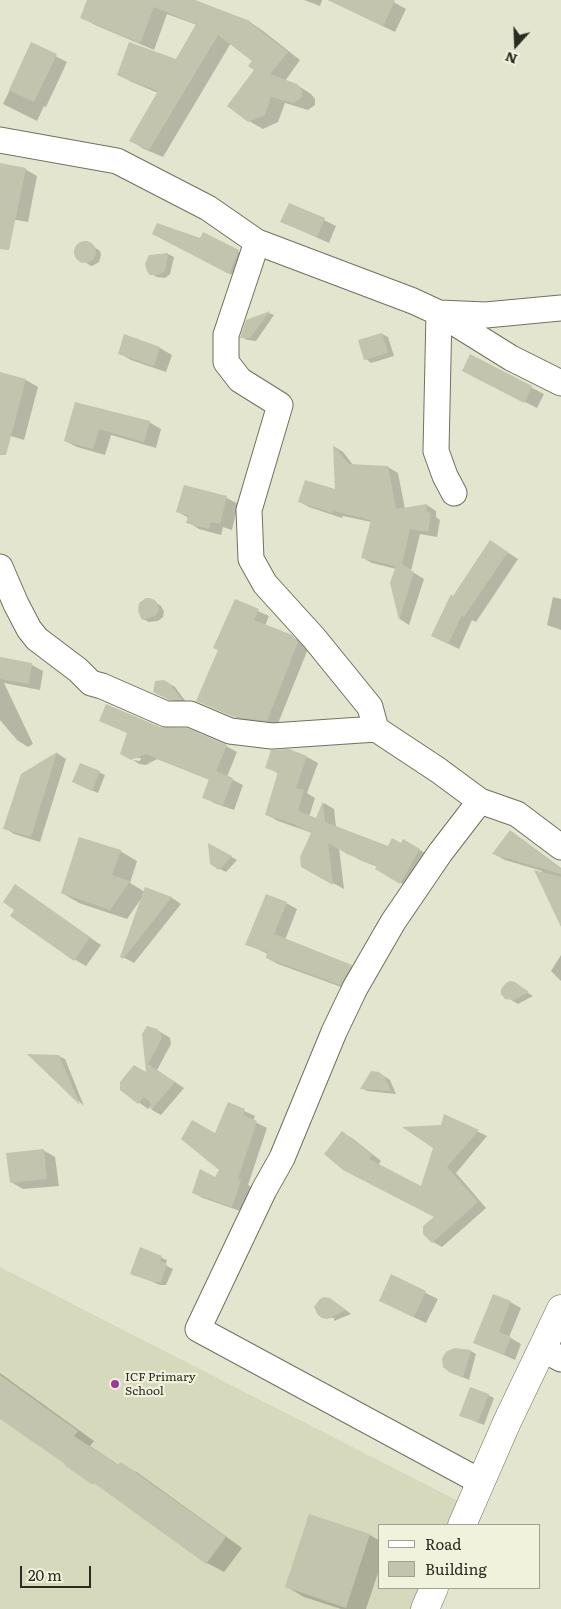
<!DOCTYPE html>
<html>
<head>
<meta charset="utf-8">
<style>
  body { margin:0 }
  #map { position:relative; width:561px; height:1609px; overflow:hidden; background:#e3e5ce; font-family:Literata,serif }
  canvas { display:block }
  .legend { position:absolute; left:378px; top:1524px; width:162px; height:65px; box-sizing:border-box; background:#f0f2db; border:1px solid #a1a291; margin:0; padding:6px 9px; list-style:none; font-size:15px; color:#2a2b22 }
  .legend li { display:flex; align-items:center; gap:10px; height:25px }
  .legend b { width:25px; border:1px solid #a1a291 }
  .north { position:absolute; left:491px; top:20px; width:50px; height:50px; -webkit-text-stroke:4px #f0f2db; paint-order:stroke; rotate:200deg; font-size:14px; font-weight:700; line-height:20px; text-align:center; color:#2a2b22 }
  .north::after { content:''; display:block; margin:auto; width:18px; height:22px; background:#2a2b22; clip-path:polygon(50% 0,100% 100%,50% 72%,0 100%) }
  .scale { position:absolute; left:20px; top:1566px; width:71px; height:22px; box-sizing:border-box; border:2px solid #2a2b22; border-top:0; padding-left:6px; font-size:15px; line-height:18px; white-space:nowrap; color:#2a2b22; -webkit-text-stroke:4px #f0f2db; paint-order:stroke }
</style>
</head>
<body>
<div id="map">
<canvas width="561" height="1609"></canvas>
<ul class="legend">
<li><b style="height:6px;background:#fff"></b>Road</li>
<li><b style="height:14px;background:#c2c4ae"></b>Building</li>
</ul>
<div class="north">N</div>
<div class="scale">20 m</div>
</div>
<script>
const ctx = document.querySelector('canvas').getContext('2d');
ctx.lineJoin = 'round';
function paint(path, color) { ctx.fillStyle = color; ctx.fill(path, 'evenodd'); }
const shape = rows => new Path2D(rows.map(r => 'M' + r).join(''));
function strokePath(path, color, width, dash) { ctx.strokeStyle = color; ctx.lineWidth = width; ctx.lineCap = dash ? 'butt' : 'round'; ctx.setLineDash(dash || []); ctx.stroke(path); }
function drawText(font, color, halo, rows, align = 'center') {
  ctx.font = font + ' Literata,serif'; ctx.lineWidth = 4.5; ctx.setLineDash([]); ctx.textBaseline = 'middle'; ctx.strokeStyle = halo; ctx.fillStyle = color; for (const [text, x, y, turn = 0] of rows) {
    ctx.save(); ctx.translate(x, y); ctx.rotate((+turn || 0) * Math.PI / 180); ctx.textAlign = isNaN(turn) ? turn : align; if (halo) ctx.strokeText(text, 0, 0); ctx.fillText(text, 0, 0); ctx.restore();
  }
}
paint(shape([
  [0,1267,460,1502,449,1525,380,1525,380,1588,421,1588,411,1609,0,1609]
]), '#d6d9bc');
paint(shape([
  [88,0,192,0,250,22,263,31,300,60,285,81,297,85,311,94,315,99,315,105,308,110,285,103,278,122,263,129,249,121,256,70,254,61,231,43,163,157,144,149,131,141,158,93,132,82,118,75,177,60,197,25,167,14,154,50,95,25,81,17],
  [304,0,322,0,320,6],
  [328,0,390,0,406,9,395,32],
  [32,44,67,62,46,107,44,106,37,121,3,104],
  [0,164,25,169,37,176,28,222,0,217],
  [324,220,336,226,329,243,282,222],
  [204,233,250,258,240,279,165,240,200,240],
  [86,241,100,251,101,255,99,262,94,265,91,266,77,257,75,250,80,244],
  [168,254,174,257,170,274,165,278,157,277,151,274,149,256],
  [269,313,274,315,256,341,247,340,242,337,247,320],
  [382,334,388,337,394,356,371,363,366,359,360,341],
  [125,336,160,348,172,355,166,372,131,360,119,353],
  [470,356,544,394,537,408,475,377],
  [0,373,26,380,38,387,24,440,0,433],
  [76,403,149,422,161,429,156,448,111,435,105,455,77,447,65,441],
  [335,447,343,452,354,466,388,467,398,473,405,509,427,505,436,511,436,517,440,520,437,537,420,534,411,571,424,579,409,625,400,619,391,583,396,569,372,563,363,558,371,522,343,516,342,518,309,507,300,502,336,491],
  [227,498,238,504,232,530,223,527,221,535,199,529,188,522,189,518,178,512],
  [501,548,518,559,476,622,472,620,459,649,443,641,453,597],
  [553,597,561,599,561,630,547,625],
  [235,601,269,616,265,626,291,636,303,643,308,649,277,726,246,722,197,700,219,650],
  [155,602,161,606,164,611,163,617,158,621,149,622,143,619],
  [0,659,32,665,43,671,40,690,4,683,33,744,28,747,17,740,0,720],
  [164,681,175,687,186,702,176,702,160,695],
  [101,720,160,728,226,746,237,752,227,777,243,785,234,810,214,803,204,797,210,780,157,759,146,765,139,764,133,760,140,761,141,758,130,758,128,733],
  [57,753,66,759,40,842,14,834,5,828,22,775],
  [307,757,318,763,307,793,315,798,309,817,317,820,324,803,334,809,336,827,389,848,402,845,404,841,430,856,412,889,376,869,378,867,360,860,339,848,344,889,302,866,312,833,278,821,267,815,279,774,267,767],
  [99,772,105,775,98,793,79,785],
  [510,832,522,839,561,868,561,877,558,877,561,879,561,901,542,873,542,871,505,860,494,854],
  [209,845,237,860,226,872,220,869],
  [120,851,137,861,130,883,145,892,146,889,172,898,181,904,134,963,121,956,141,899,127,919,79,903,62,893],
  [16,886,101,945,86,966,74,959,16,910],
  [286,903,297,909,285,940,351,966,362,972,352,991,278,964,267,958,268,954,247,944],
  [561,955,561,981,551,971],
  [510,982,533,996,518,1004,508,998],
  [148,1028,157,1030,170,1038,171,1044,157,1070,184,1088,161,1115,152,1110,152,1105,148,1109,121,1089,148,1074],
  [30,1055,59,1056,65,1059,84,1106],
  [379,1073,390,1080,396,1094,367,1091,362,1088],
  [229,1104,255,1116,253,1121,267,1128,248,1185,251,1187,243,1212,203,1198,193,1193,216,1178,221,1170,216,1135],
  [445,1116,487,1136,456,1173,486,1208,442,1247,433,1242,436,1217,354,1175,343,1133,352,1138,381,1161,378,1165,422,1187],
  [43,1150,55,1157,59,1186,23,1189,11,1182],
  [140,1249,167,1260,165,1265,173,1269,166,1285,160,1285,131,1273],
  [391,1276,438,1299,426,1323,392,1307],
  [510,1302,521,1308,509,1337,521,1344,515,1360,475,1342],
  [336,1303,351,1314,334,1321,328,1320,334,1321,334,1318,323,1317],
  [471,1351,476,1354,469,1380,450,1371],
  [0,1373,94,1441,90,1446,120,1466,121,1464,138,1473,242,1548,224,1572,207,1563,109,1492,94,1483,0,1418],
  [488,1395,494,1398,484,1425,461,1416],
  [310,1515,370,1535,380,1541,380,1567,366,1609,341,1609,304,1597,287,1587]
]), '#0003');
paint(shape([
  [87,0,195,0,250,21,250,23,288,52,270,74,297,84,302,90,302,97,294,103,271,97,265,115,248,122,227,106,254,70,248,66,252,61,218,35,149,150,129,141,158,91,117,75,129,42,176,59,196,24,154,7,140,43,80,18],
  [328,0,395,0,383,26],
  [31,42,57,54,34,102,9,90],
  [0,163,26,168,9,250,0,249],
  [289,203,325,218,317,237,280,222],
  [157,223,200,238,203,232,239,250,229,274,152,234],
  '74 252a11 11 0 1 1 22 0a11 11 0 1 1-22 0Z',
  [168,253,165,271,158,275,150,275,147,271,145,264,149,255],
  [270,311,250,338,240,338,246,320],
  [382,333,388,353,364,360,358,340],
  [124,334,160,347,154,366,118,354],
  [470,354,532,386,524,403,462,371],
  [0,372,26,379,6,455,0,455],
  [75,402,150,421,144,442,99,429,93,449,64,441],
  [333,445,349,464,388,466,396,509,427,504,427,512,431,513,428,532,410,529,402,564,414,572,399,620,390,583,396,566,361,558,371,520,333,511,332,513,298,502,305,480,335,489],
  [184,485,227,496,220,524,211,522,209,529,186,523,188,515,176,512],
  [490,540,508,552,464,617,462,615,448,644,431,636,451,594,453,596],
  [146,598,150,598,156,601,159,610,155,616,142,620,138,611,139,603],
  [235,599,259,609,254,620,292,635,298,642,267,721,234,717,196,701,218,650,213,648],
  [0,657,32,663,29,684,0,679],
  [164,680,169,683,182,700,169,700,153,692,155,681],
  [106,704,160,727,187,728,227,745,216,771,233,778,223,805,202,798,209,779,146,754,131,760,120,754,127,733,99,721],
  [289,749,307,756,296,788,304,790,298,811,316,818,323,801,325,822,388,846,392,838,401,843,403,839,420,849,400,884,375,869,377,866,347,854,328,843,333,885,301,867,300,857,311,833,294,824,265,815,278,772,265,768,271,750],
  [57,752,31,837,3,829,21,774],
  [80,763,100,771,92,791,72,782],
  [510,830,561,869,561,874,492,854],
  [79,837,121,850,112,875,130,881,110,910,61,893],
  [208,843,232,856,219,870,210,864],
  [534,870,561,877,561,927],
  [15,884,90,937,74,961,10,916,14,910,3,902],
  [145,887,172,897,123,959,120,957],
  [266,894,287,902,274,934,352,965,340,985,266,958,267,952,245,945],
  [510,981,515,982,529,992,514,1000,505,999,501,994,501,989,506,983],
  [147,1026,157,1029,160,1032,162,1038,148,1064,175,1082,151,1110,150,1102,144,1097,138,1104,120,1090,120,1082,134,1065,146,1072,142,1034],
  [27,1054,59,1055,80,1105],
  [371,1071,379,1072,384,1076,391,1091,360,1089],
  [228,1102,245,1109,243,1115,257,1121,238,1179,241,1180,232,1207,192,1193,200,1169,215,1177,219,1170,181,1139,192,1120,215,1133],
  [444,1114,479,1130,447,1167,478,1202,432,1243,423,1234,423,1226,434,1217,343,1170,324,1154,342,1131,372,1155,369,1159,421,1186,433,1148,402,1127,441,1125],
  [44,1149,47,1179,10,1183,6,1153],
  [140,1247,162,1256,160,1261,167,1264,161,1282,153,1282,130,1274],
  [391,1274,426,1291,414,1317,379,1301],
  [493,1294,511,1301,499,1332,511,1337,504,1355,473,1343],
  [324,1297,330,1298,346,1310,328,1319,322,1318,318,1315,314,1307,320,1299],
  [454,1348,471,1350,463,1378,449,1372,443,1367,442,1359,444,1355,446,1352],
  [0,1375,78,1431,74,1436,118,1465,121,1462,226,1537,206,1564,94,1483,93,1485,64,1465,65,1464,0,1419],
  [470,1387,489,1394,478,1422,459,1416],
  [309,1514,370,1534,346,1608,285,1587]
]), '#c2c4ae');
const minor = shape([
  [0,140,117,161,208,208,257,242,413,301,439,313,486,315,561,308],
  [257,242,226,335,226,362,240,380,280,405,249,510,251,559,265,584,314,638,370,707,376,729,438,770,480,801,517,814,561,847],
  [439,313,436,451,445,476,454,493],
  [442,315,511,358,561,383],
  [0,567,16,604,29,629,37,639,78,670,91,683,102,686,166,714,190,714,230,731,272,736,376,729],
  [480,801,440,853,393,922,355,988,334,1032,282,1158,264,1190,198,1329,481,1482],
  [542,1349,561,1359]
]);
const tertiary = shape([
  [462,1525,507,1422,561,1309],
  [425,1609,434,1588]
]);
strokePath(minor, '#70725d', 27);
strokePath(tertiary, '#70725d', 29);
strokePath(minor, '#fff', 25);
strokePath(tertiary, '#fff', 28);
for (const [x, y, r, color] of [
  [115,1384,5,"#9c379c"]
]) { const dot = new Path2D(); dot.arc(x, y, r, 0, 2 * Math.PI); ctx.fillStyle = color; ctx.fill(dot); strokePath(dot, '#f0f2db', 2); }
drawText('12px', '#2a2b22', '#f0f2db', [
  ["ICF Primary",125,1377],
  ["School",125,1391]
], 'left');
</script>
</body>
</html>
